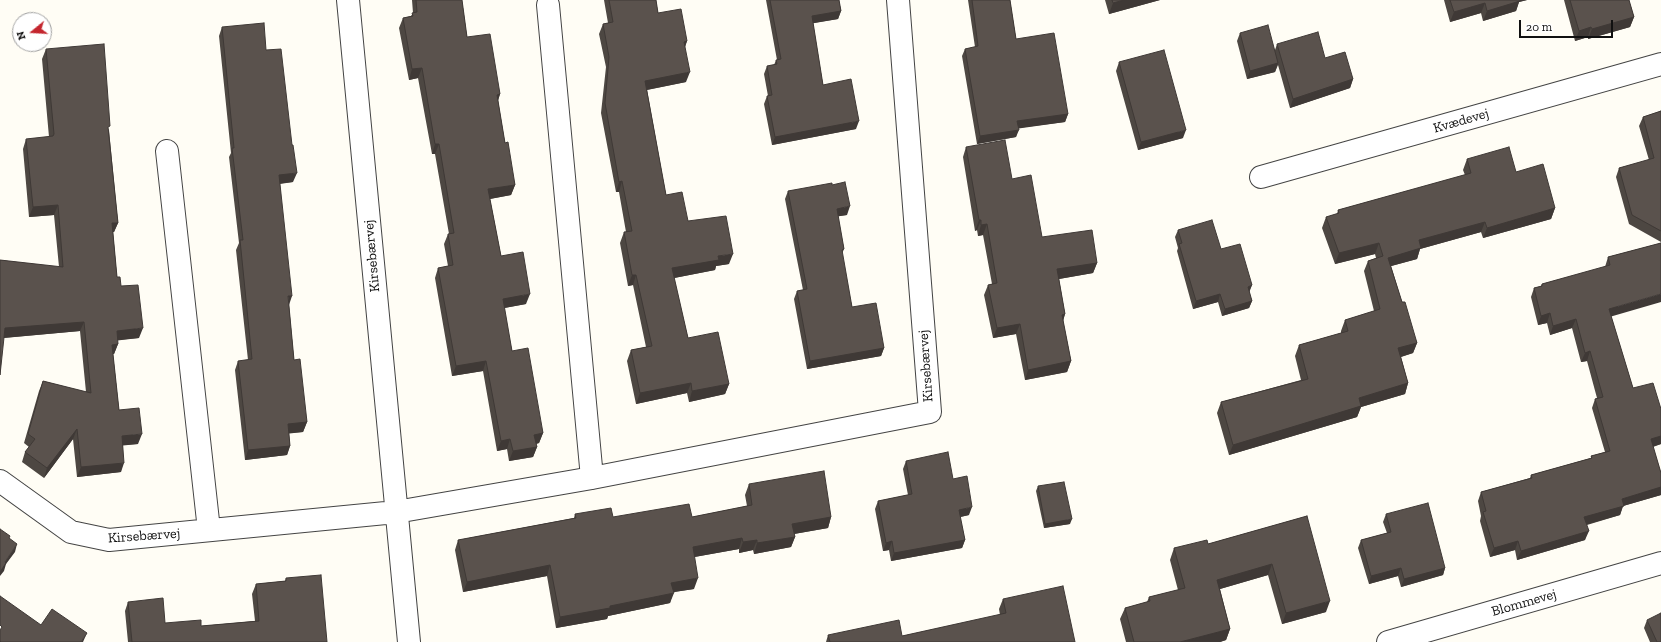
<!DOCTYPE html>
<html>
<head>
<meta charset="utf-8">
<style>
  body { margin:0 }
  #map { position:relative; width:1661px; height:642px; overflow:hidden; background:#fffdf5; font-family:"Zilla Slab",serif }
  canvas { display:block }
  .north { position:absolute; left:12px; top:12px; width:40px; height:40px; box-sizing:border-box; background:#fff; border:1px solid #a0a0a0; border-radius:50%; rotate:252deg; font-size:11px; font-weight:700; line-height:16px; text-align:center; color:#111 }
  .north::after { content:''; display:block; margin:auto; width:14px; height:18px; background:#c4262e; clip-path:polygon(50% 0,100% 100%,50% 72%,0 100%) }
  .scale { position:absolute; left:1519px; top:20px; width:94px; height:18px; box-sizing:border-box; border:2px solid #111; border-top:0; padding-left:5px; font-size:12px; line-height:14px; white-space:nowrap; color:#111; -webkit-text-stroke:3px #fff; paint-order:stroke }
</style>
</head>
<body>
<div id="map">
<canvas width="1661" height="642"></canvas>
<div class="north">N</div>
<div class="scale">20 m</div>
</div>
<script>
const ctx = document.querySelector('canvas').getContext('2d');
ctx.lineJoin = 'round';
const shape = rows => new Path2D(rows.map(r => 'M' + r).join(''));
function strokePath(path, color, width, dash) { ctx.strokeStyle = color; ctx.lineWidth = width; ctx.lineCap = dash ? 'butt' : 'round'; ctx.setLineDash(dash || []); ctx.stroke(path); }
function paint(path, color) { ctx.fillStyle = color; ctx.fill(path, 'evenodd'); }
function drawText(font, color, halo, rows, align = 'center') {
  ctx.font = font + ' "Zilla Slab",serif'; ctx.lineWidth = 4; ctx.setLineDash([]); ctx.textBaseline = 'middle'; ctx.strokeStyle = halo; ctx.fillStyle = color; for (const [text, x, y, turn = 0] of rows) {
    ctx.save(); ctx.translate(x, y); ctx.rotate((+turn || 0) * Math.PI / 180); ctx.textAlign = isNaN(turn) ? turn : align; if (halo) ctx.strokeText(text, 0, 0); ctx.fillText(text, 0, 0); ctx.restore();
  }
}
const minor = shape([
  [348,0,409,642],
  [548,5,592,478],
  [167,151,209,530],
  [1261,177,1661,64],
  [0,481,71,532,109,540,396,512,592,478,930,412,898,0],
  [1388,642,1661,563]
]);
strokePath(minor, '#444', 24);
strokePath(minor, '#fff', 22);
paint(shape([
  [412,0,462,0,467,37,500,94,498,100,505,143,515,185,511,195,490,199,501,256,526,304,504,308,512,351,543,433,539,443,536,444,537,447,533,457,509,461,507,449,497,451,483,371,452,376,435,278,438,268,448,266,444,244,448,234,449,234,435,154,432,154,418,78,409,80,399,28,403,18,411,16,413,13],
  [604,0,656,0,658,13,687,41,685,47,686,82,647,90,666,195,688,221,729,264,716,266,715,270,674,278,688,338,729,384,725,394,689,402,687,393,636,404,627,361,631,350,646,347,633,285,628,286,620,243,624,232,626,232,619,192,616,192,601,113,606,67,599,34,603,24,608,23],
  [766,0,839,0,841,11,838,19,813,23,823,85,856,129,772,145,764,104,767,96,768,96,764,74,767,66,774,65,776,60,777,60],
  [968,0,1010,0,1016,39,1068,114,1065,122,1018,128,1016,137,977,144,962,56,965,49,975,47],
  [1105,0,1160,0,1109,14],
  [1444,0,1527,0,1519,2,1516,11,1483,21,1481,13,1450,22],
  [1564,0,1629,0,1634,17,1630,27,1588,39,1588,37,1575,41],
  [222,27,266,50,293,182,280,184,289,305,294,360,307,422,303,432,289,433,290,446,287,455,245,460,235,370,238,361,248,360,236,250,239,243,229,157,231,153,219,36],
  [1240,33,1275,50,1277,44,1325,58,1353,79,1350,88,1290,108,1278,65,1275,72,1247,79,1237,41],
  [46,49,109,130,118,223,114,232,113,232,117,277,139,338,117,340,118,344,114,354,113,354,119,410,138,444,123,445,121,472,77,477,73,439,44,478,22,462,25,452,29,447,24,443,39,391,43,381,86,392,80,331,4,338,0,260,59,267,54,215,29,217,23,149,26,139,49,137,42,59],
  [1119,62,1183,138,1138,150,1116,71],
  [1661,111,1661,242,1629,224,1616,177,1619,168,1649,160,1639,126,1643,117],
  [966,147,1012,179,1042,237,1097,263,1093,273,1059,279,1065,314,1063,320,1071,361,1067,372,1025,380,1016,334,993,338,984,295,988,285,992,284,983,235,978,236,977,230,975,231,963,157],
  [1467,159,1516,172,1555,208,1551,219,1483,238,1481,232,1420,249,1417,259,1391,266,1402,302,1417,343,1413,353,1401,357,1408,383,1405,394,1361,407,1357,417,1229,455,1217,413,1221,402,1301,380,1295,356,1299,345,1341,333,1341,331,1345,320,1374,311,1364,271,1368,261,1376,258,1375,254,1335,264,1322,228,1326,217,1337,214,1338,210,1465,175,1463,170],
  [832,185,847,215,838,216,844,249,842,254,852,307,884,348,881,356,807,369,794,299,797,291,803,290,785,199,788,191],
  [1178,230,1221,249,1252,285,1249,291,1252,301,1249,308,1222,316,1218,302,1193,309,1177,251,1178,248,1175,237],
  [1661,243,1611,316,1633,388,1661,409,1661,444,1653,447,1661,473,1661,495,1623,506,1620,515,1587,525,1585,540,1517,560,1515,550,1490,557,1480,521,1481,516,1478,501,1481,492,1530,478,1531,475,1591,458,1591,456,1605,452,1592,408,1595,399,1597,398,1587,361,1581,362,1572,328,1550,335,1547,323,1538,325,1531,297,1534,288,1541,286,1542,284,1605,267,1608,257],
  [906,461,953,479,969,515,960,517,965,540,962,548,891,561,889,550,883,551,875,509,878,501,908,495,903,469],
  [749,484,831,517,828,528,794,534,795,537,791,547,754,554,753,550,739,553,739,549,694,557,694,589,673,592,670,603,608,616,607,619,556,628,547,576,463,592,455,550,458,540,574,518,575,514,613,517,692,517,747,506,745,495],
  [1038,486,1070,524,1044,528,1036,491],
  [1386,514,1445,568,1443,575,1401,587,1398,576,1369,584,1358,548,1361,540,1387,533,1383,522],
  [1307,516,1326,612,1282,624,1268,575,1220,589,1230,629,1226,640,1220,642,1126,642,1120,619,1125,608,1147,602,1149,597,1178,590,1170,560,1174,548,1208,544],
  [286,578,327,642,128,642,125,611,128,602,165,623,201,626,255,621,252,594,256,584,285,581],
  [1003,599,1075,642,826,642,828,635,902,636,1000,615,999,609],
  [1647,620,1661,642,1650,642,1644,628]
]), '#4d4742');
paint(shape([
  [1124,0,1160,0,1109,14,1113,3],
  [1515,0,1527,0,1519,2,1516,11,1483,21,1487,11],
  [1485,3,1481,13,1450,22,1454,12],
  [841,11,838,19,809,24,812,16],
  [1634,17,1630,27,1588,39,1592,29],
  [1591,27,1588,37,1575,41,1579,31],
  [687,41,683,52,684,42],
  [1278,63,1275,72,1247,79,1250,71],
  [422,68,418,78,409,80,412,69],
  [690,72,686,82,641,91,645,81],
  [1353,79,1350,88,1290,108,1293,99],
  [500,94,497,104,497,95],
  [1068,114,1065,122,1015,129,1017,121],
  [859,121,856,129,772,145,775,137],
  [1019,130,1016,137,977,144,980,136],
  [1186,130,1183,138,1138,150,1141,142],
  [435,144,439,144,435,154,432,154],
  [297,173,293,182,275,184,279,175],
  [622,181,619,192,616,192,619,182],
  [515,185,511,195,484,200,488,189],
  [58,205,54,215,29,217,33,207],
  [850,206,847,215,834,217,837,209],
  [1555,208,1551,219,1483,238,1487,228],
  [979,220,981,220,977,230,975,231],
  [1485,222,1481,232,1420,249,1417,259,1384,268,1388,258,1419,240],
  [112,223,118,223,114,232,108,233],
  [987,224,983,235,978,236,981,225],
  [1379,243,1375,254,1335,264,1339,253],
  [733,254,729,264,716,266,715,270,669,279,672,268,718,256],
  [1097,263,1093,273,1053,280,1057,269],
  [632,275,636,275,633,285,628,286],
  [1252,285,1249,293,1248,287],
  [530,294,526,304,499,309,503,299],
  [1220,294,1218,302,1193,309,1196,301],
  [1661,294,1661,302,1606,318,1609,309],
  [288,296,292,296,289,305],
  [1252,301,1249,308,1222,316,1225,309],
  [1550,313,1547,323,1538,325,1541,316],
  [1065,314,1062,325,1062,315],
  [1576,319,1572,328,1550,335,1553,326],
  [84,322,80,331,2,338,5,328],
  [1020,324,1016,334,993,338,997,328],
  [143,328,139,338,113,341,117,331],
  [1417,343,1413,353,1394,359,1398,348],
  [118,344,114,354,108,355,112,345],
  [884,348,881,356,807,369,810,361],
  [1590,351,1587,361,1581,362,1585,353],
  [486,361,483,371,452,376,456,366],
  [1071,361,1067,372,1025,380,1028,370],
  [691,383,687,393,636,404,640,393],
  [1408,383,1405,394,1361,407,1357,417,1229,455,1233,445,1359,398],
  [729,384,725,394,689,402,692,391],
  [307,422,303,432,285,434,288,424],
  [77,429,73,439,44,478,47,468],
  [543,433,539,443,531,445,534,435],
  [142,434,138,444,118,446,122,436],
  [1661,436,1661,444,1648,448,1651,439],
  [510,439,507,449,497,451,501,441],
  [290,446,287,455,245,460,248,450],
  [537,447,533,457,509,461,513,451],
  [124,463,121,472,77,477,81,467],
  [1661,487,1661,495,1623,506,1620,515,1581,526,1584,517,1622,499],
  [972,507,969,515,956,518,959,510],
  [831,517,828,528,788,535,792,524],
  [1072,519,1070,524,1044,528,1045,524],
  [1589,531,1585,540,1517,560,1521,551],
  [795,537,791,547,754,554,757,543],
  [742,538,739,549,689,558,693,547],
  [757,540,753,550,739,553,743,542],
  [965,540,962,548,891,561,894,553],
  [892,541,889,550,883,551,886,543],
  [1518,541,1515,550,1490,557,1494,548],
  [17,544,15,552,6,564,4,571,0,576,0,572,5,562],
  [1272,564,1268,575,1213,591,1217,580],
  [550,565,547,576,463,592,467,582],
  [1401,568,1398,576,1369,584,1371,576],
  [1445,568,1443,575,1401,587,1404,579],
  [698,578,694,589,668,593,671,583],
  [674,593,670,603,608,616,607,619,556,628,560,617,610,606],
  [1330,601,1326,612,1282,624,1286,613],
  [1230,629,1226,640,1220,642,1180,642],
  [87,633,83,642,81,642]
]), '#3f3936');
const building = shape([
  [416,0,462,0,467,37,490,34,500,94,497,95,505,143,508,142,515,185,488,189,501,256,523,252,530,294,503,299,512,351,528,348,543,433,534,435,537,447,513,451,510,439,501,441,486,361,456,366,438,268,453,265,448,234,454,233,439,144,435,144,422,68,412,69,403,18,413,16,412,13,417,12,416,0],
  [609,0,656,0,658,13,681,9,687,41,684,42,690,72,645,81,666,195,682,192,688,221,726,216,733,254,718,256,719,260,672,268,688,338,718,332,729,384,692,391,691,383,640,393,631,350,652,346,636,275,632,275,624,232,632,231,622,181,619,182,605,103,609,57,603,24,613,22,609,0],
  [770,0,839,0,841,11,812,16,823,85,851,79,859,121,775,137,767,96,772,95,767,66,777,64,776,60,781,59,770,0],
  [972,0,1010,0,1016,39,1054,33,1068,114,1017,121,1019,130,980,136,965,49,978,46,972,0],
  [1112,0,1124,0,1113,3,1112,0],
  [1450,0,1520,0,1520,1,1487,11,1485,3,1454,12,1450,0],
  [1570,0,1629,0,1634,17,1592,29,1591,27,1579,31,1570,0],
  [264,23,266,50,281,49,292,145,293,145,297,173,279,175,292,296,288,296,294,360,300,359,307,422,288,424,290,446,248,450,238,361,252,359,240,240,243,240,232,148,234,148,222,27,264,23],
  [1268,25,1278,63,1250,71,1240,33,1268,25],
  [1318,32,1325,58,1345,52,1353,79,1293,99,1277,44,1318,32],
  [104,44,110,126,108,127,118,223,112,223,117,277,120,277,121,286,138,285,143,328,117,331,118,344,112,345,119,410,139,408,142,434,122,436,124,463,81,467,77,429,47,468,25,452,35,439,28,434,43,381,91,393,84,322,5,328,0,375,0,260,63,267,58,205,33,207,26,139,53,136,54,134,46,49,104,44],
  [1164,50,1186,130,1141,142,1119,62,1164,50],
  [1661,111,1661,231,1632,215,1619,168,1654,158,1643,117,1661,111],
  [1005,140,1012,179,1031,175,1042,237,1092,230,1097,263,1057,269,1065,314,1062,315,1071,361,1028,370,1020,324,997,328,988,285,997,283,987,224,981,225,981,220,979,220,966,147,1005,140],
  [1509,147,1516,172,1543,164,1555,208,1487,228,1485,222,1419,240,1421,248,1388,258,1402,302,1405,302,1417,343,1398,348,1408,383,1359,398,1361,406,1233,445,1221,402,1308,379,1299,345,1348,331,1345,320,1380,309,1368,261,1383,256,1379,243,1339,253,1326,217,1339,213,1338,210,1471,173,1467,159,1509,147],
  [845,182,850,206,837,209,844,249,842,250,852,307,876,303,884,348,810,361,797,291,807,289,788,191,832,183,832,185,845,182],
  [1212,220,1221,249,1240,244,1252,285,1248,287,1252,301,1225,309,1220,294,1196,301,1179,244,1182,243,1178,230,1212,220],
  [1661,243,1661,294,1609,309,1633,388,1653,383,1661,409,1661,436,1651,439,1661,473,1661,487,1622,499,1624,506,1584,517,1589,531,1521,551,1518,541,1494,548,1483,512,1486,511,1481,492,1532,478,1531,475,1592,458,1591,456,1610,451,1595,399,1603,397,1590,351,1585,353,1576,319,1553,326,1550,313,1541,316,1534,288,1542,286,1542,284,1610,265,1608,257,1661,243],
  [948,452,953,479,967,476,972,507,959,510,965,540,894,553,892,541,886,543,878,501,912,494,906,461,948,452],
  [824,471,831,517,792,524,795,537,757,543,757,540,743,542,742,538,693,547,698,578,671,583,674,593,610,606,610,608,560,617,550,565,467,582,458,540,576,518,575,514,611,508,613,517,689,504,692,517,752,505,749,484,824,471],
  [1064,482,1072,519,1045,524,1038,486,1064,482],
  [1428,503,1445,568,1404,579,1401,568,1371,576,1361,540,1391,532,1386,514,1428,503],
  [1307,516,1330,601,1286,613,1272,564,1217,580,1230,629,1180,642,1134,642,1125,608,1150,601,1149,597,1185,588,1174,548,1207,540,1208,544,1307,516],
  [0,529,10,536,9,538,17,544,5,562,6,563,0,572,0,529],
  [321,575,327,642,132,642,128,602,163,598,165,623,201,620,201,626,259,621,256,584,286,581,286,578,321,575],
  [1063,586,1075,642,830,642,828,635,899,620,902,636,1006,613,1003,599,1063,586],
  [0,596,41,625,52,609,87,633,81,642,1,642,0,641,0,630,2,627,0,625,0,596],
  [1661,613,1661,642,1657,642,1647,620,1661,613]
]);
paint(building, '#5a524d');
strokePath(building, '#3f3936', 1);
drawText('14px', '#111', '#fff', [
  ["Kvædevej",1461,121,-16],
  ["Kirsebærvej",372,256,-95],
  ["Kirsebærvej",926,366,-94],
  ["Kirsebærvej",144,536,-4],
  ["Blommevej",1524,603,-16]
]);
</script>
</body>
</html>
